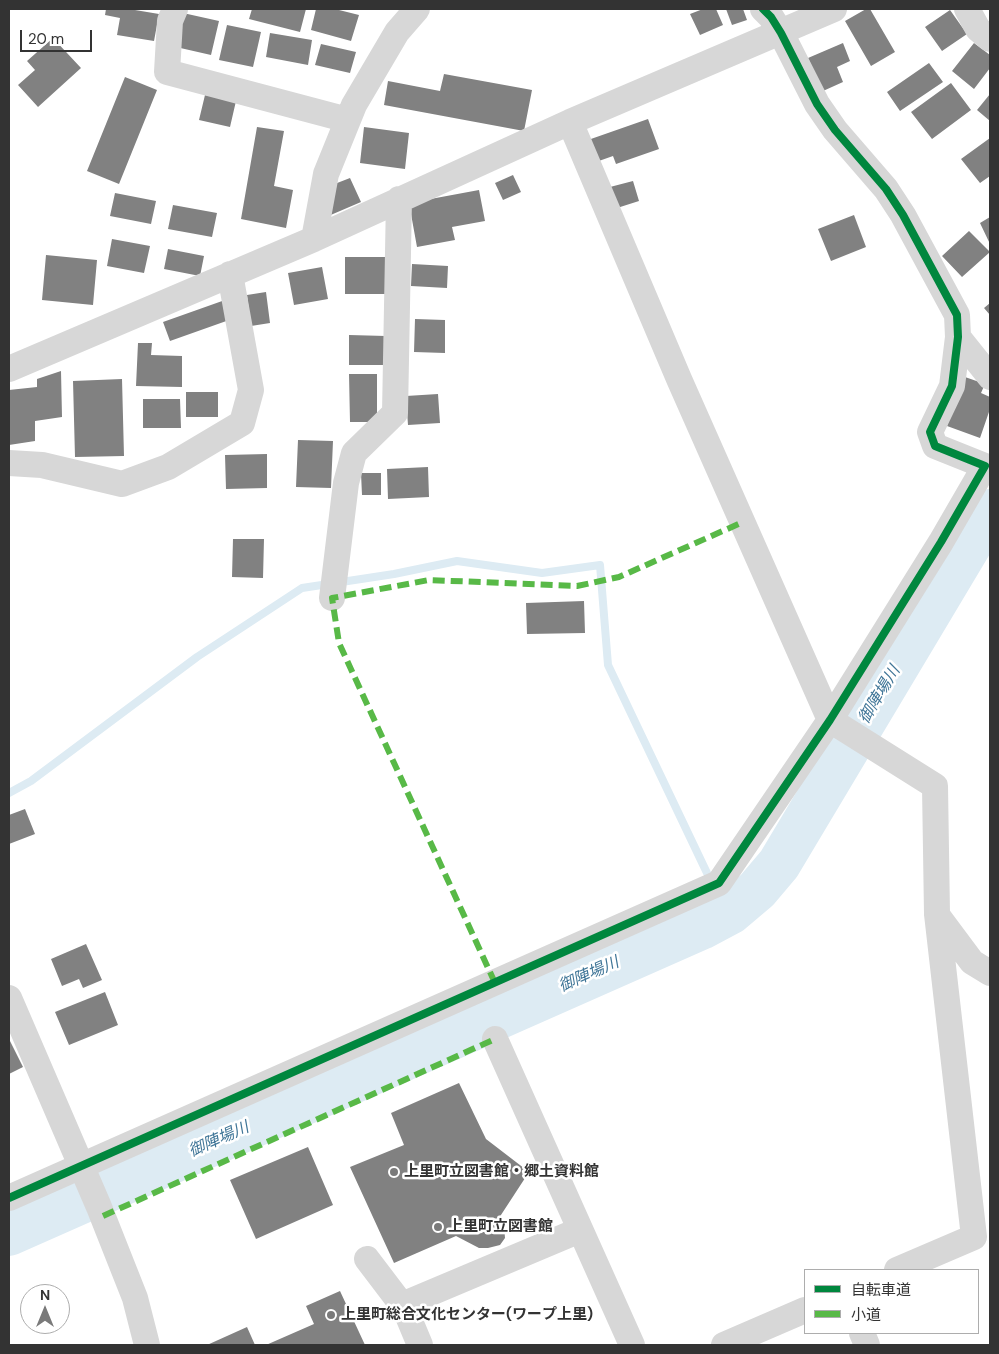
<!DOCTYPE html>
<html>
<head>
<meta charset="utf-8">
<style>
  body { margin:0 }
  #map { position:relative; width:999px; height:1354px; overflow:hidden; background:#fff; font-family:"DM Sans","Noto Sans JP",sans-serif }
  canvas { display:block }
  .frame { position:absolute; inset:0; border:10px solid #333; pointer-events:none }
  .legend { position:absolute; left:804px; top:1269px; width:175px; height:65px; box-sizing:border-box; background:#fff; border:1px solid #adadad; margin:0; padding:6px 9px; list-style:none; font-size:15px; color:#333 }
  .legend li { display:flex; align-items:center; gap:10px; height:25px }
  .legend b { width:25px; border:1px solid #adadad }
  .north { position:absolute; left:20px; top:1284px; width:50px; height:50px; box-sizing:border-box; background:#fff; border:1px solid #adadad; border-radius:50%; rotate:0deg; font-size:14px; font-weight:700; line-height:20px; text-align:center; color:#333 }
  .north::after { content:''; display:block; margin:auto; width:18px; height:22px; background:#7a7a7a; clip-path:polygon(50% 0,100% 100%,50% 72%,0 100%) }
  .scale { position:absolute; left:20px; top:30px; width:72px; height:22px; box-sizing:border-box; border:2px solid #333; border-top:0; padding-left:6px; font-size:15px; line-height:18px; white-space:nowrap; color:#333; -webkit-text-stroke:4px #fff; paint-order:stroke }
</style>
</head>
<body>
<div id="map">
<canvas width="999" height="1354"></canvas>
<div class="frame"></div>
<ul class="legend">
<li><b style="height:6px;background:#00873e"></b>自転車道</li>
<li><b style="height:6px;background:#58b947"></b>小道</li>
</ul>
<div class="north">N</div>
<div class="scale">20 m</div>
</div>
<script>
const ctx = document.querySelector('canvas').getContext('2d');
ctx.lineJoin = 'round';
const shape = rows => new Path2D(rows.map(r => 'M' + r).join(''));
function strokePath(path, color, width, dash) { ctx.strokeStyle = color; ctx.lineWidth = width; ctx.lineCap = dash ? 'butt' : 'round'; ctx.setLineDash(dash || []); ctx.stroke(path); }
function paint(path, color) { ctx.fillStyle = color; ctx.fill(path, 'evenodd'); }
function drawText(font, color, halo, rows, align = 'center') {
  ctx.font = font + ' "DM Sans","Noto Sans JP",sans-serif'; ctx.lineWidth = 5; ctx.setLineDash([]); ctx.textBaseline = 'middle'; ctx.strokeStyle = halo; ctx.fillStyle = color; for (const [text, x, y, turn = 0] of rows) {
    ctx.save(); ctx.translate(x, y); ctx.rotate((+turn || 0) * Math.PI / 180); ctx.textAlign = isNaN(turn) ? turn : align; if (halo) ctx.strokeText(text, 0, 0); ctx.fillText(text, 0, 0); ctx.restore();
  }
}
strokePath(shape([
  [9,793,31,781,197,657,302,588,394,574,457,561,542,573,600,565,608,665,707,873],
  [722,897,731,912]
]), '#ddebf3', 8);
strokePath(shape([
  [9,1234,701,928,731,912,757,890,779,864,990,511]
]), '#ddebf3', 44);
paint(shape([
  [106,9,129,9,159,14,154,41,117,35,120,18,105,15],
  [252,9,306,9,300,32,249,19],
  [316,9,335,9,359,15,351,41,311,30],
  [703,9,716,9,723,25,700,35,690,14],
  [726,9,743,9,747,20,732,25],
  [866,9,870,9,895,52,871,66,845,21],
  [950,10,967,34,942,51,925,27],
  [183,13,219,21,211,55,176,47],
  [227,25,261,32,253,67,219,60],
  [270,33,312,40,308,65,266,57],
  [53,38,81,68,38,107,18,85,35,70,27,61],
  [843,43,850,61,837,67,843,82,823,91,808,58],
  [974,43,990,55,990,68,974,89,952,71],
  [321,44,356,52,350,73,315,65],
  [929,63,943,82,900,111,887,92],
  [444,74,532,90,524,131,384,105,388,81,440,91],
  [125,77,157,90,119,184,87,171],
  [951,83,971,110,932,139,911,112],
  [990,94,990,121,977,110],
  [205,95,236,101,230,127,199,120],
  [648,119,659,149,616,164,613,156,596,162,588,140],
  [257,127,284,131,274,186,293,190,286,228,241,219],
  [364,127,409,133,405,169,360,163],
  [990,138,990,176,980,183,961,159],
  [513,175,521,192,503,200,495,183],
  [350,178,361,202,326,217,332,185],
  [633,181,639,201,617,208,610,187],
  [479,190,485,221,452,227,455,240,417,247,409,203],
  [115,193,156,201,151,224,110,216],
  [173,205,217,213,212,237,168,229],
  [854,215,866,247,831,261,818,229],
  [990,217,990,244,980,223],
  [969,231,990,252,962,277,942,256],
  [112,239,150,246,144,273,107,266],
  [168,249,204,256,200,276,164,269],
  [46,255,97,260,93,305,42,300],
  [345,257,385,257,385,294,345,294],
  [412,264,448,266,447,288,411,286],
  [322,267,328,299,294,305,288,273],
  [266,292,270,323,251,326,247,295],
  [225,300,232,319,170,341,163,322],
  [990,303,990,315,984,308],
  [415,319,445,320,445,353,414,352],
  [349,335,386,336,386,365,349,365],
  [138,343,152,343,151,355,182,356,182,387,136,386],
  [61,371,62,417,35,421,35,441,9,445,9,390,37,387,37,379],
  [349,374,377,374,377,422,350,422],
  [965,377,985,384,981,393,990,397,990,409,980,438,947,426],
  [122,379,124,456,75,457,73,381],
  [186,392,218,392,218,417,186,417],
  [438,394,440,423,408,425,406,396],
  [143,399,180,399,181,428,143,428],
  [298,440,333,441,331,488,296,487],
  [267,454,267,488,226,489,225,455],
  [428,467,429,497,388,499,387,469],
  [361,473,381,473,381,495,362,495],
  [233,539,264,539,263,578,232,577],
  [584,601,585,633,527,634,526,603],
  [25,809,35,834,9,844,9,815],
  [86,944,102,980,83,988,79,979,62,986,51,959],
  [105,992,118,1025,69,1045,55,1012],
  [9,1039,23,1067,9,1074],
  [459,1083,486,1139,529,1172,499,1218,504,1225,505,1238,500,1245,488,1248,479,1248,456,1236,394,1263,350,1167,404,1145,391,1113],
  [308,1147,333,1205,256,1239,230,1180],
  [340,1291,365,1345,266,1345,314,1324,306,1306],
  [247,1327,255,1345,207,1345]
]), '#818181');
strokePath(shape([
  [175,9,170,21,167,72,348,120],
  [967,9,978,29,990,39],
  [570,122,679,379,830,720,935,786,937,914,974,1237,897,1270],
  [314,239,326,174,354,105,397,32,417,9],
  [958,337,990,377],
  [9,369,314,239,570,122,834,9],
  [9,463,42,465,122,484,168,467,242,423,251,390,230,274],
  [332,598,346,483,354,453,395,413,399,199],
  [937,915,972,962,990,973],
  [9,998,99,1207,135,1298,147,1345],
  [495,1039,632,1345],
  [9,1198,719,883,830,720,941,542,985,466,935,446,930,432,952,386,958,337,957,315,903,215,886,189,835,130,817,104,781,33,771,17,763,9],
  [367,1259,405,1309,420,1345],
  [402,1305,580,1230],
  [862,1333,867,1345],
  [724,1345,805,1310]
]), '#d7d7d7', 26);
strokePath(shape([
  [495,983,339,643,332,598,429,580,577,586,619,577,743,522],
  [103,1216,495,1039]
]), '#58b947', 6, [12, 6]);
strokePath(shape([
  [9,1198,719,883,830,720,941,542,985,466,935,446,930,432,952,386,958,337,957,315,903,215,886,189,835,130,817,104,781,33,771,17,763,9]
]), '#00873e', 8);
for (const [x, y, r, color] of [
  [394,1172,5,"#7a7a7a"],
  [438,1227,5,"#7a7a7a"],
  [331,1315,5,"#7a7a7a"]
]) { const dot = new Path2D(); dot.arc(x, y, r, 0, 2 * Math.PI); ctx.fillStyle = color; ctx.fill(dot); strokePath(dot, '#fff', 2); }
drawText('bold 15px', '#333', '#fff', [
  ["上里町立図書館・郷土資料館",404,1172],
  ["上里町立図書館",448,1227],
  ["上里町総合文化センター(ワープ上里)",341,1315]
], 'left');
drawText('italic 16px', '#3f7597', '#fff', [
  ["御陣場川",880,695,-59],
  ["御陣場川",589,975,-24],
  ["御陣場川",219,1140,-24]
]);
</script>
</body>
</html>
